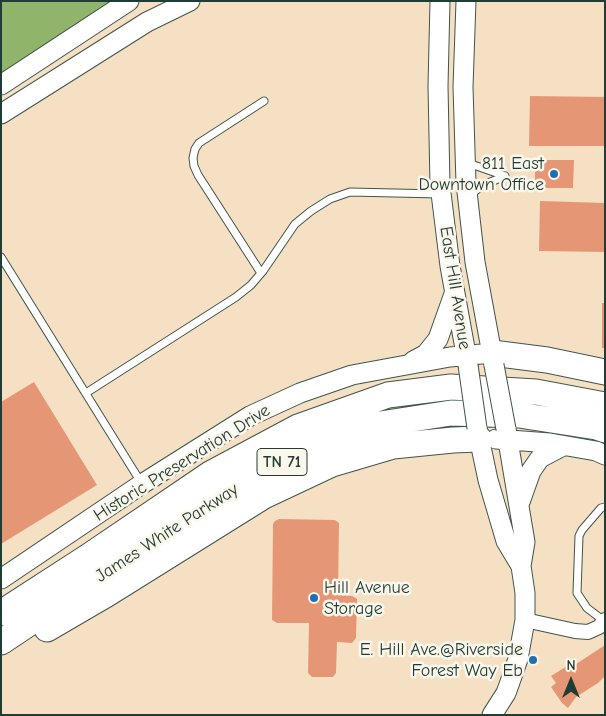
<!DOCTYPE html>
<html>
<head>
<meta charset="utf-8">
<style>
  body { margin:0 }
  #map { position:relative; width:606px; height:716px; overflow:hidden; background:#f5e0c4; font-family:"Comic Neue",sans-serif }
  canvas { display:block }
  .frame { position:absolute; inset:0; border:2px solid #1f3d34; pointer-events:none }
  .north { position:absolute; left:546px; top:656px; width:50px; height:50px; -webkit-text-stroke:4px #fbf7ec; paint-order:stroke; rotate:0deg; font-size:14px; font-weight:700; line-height:20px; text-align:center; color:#1f3d34 }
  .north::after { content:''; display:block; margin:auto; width:18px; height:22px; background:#1f3d34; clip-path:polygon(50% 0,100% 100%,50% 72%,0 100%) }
</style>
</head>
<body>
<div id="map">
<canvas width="606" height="716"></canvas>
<div class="frame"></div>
<div class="north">N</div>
</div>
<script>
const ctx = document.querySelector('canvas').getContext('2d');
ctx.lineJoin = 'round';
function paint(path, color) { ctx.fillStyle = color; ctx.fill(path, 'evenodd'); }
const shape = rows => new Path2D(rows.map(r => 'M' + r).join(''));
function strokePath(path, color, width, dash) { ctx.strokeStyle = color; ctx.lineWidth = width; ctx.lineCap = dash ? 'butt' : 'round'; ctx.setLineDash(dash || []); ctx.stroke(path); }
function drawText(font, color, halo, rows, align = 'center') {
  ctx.font = font + ' "Comic Neue",sans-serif'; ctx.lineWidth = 5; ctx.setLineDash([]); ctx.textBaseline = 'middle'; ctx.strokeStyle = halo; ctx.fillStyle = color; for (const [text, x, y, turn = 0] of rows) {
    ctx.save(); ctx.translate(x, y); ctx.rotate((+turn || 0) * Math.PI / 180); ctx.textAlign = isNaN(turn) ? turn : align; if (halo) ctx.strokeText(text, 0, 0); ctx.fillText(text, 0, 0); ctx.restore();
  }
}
paint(shape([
  [1,1,112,1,113,4,1,73]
]), '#90b56a');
paint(shape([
  [530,96,605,97,605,146,529,146],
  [535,160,574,160,573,188,535,188],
  [540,201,605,203,605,252,539,251],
  [602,303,605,303,605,348,602,348],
  [34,382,97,485,1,544,1,402],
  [279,519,335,520,339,523,338,595,352,596,357,599,356,638,352,643,337,642,336,673,333,677,312,677,308,673,309,623,277,623,272,620,273,524,275,521],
  [605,645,605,676,598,683,576,697,568,708,562,703,551,687,556,683,551,676,567,666,570,668]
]), '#e59775');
const lane = shape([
  [468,163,505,176],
  [471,197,475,191,486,184,505,176],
  [1,257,142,484],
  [261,273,198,175,194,166,193,158,195,149,199,143,264,101],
  [86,393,236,297,251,285,263,271,295,224,311,211,330,199,350,192,440,194],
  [604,621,587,608,577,593,579,536,582,530,601,508,605,507]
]);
const street = shape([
  [525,620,575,631,588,632,599,627,605,620]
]);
const secondary = shape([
  [440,1,438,86,440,185,450,266,468,365],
  [466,1,463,87,466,183,475,262,494,365],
  [1,85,129,1],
  [1,114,147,22,190,1],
  [413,361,426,354,438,339,454,294],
  [477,428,488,480,506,541,521,566],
  [496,439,550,443,596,451,605,455],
  [520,502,531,471,540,458,563,446],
  [1,579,142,484,250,416,300,393,352,375,450,357,492,353],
  [492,715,506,693,510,682,518,659,525,620,525,593,521,566,525,542,506,429]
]);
const highway = shape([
  [492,353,547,360,605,372],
  [1,613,89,556,210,474,298,427,388,395,451,387,536,392,605,405],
  [47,629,107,594,264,496,332,464,393,446,453,440,479,439],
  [1,642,206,505,305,449,380,424,451,413,519,415,596,427,605,430]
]);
strokePath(lane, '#3f554a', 9);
strokePath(street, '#3f554a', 16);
strokePath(secondary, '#3f554a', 21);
strokePath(highway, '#3f554a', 27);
strokePath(lane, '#fff', 7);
strokePath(street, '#fff', 14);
strokePath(secondary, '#fff', 19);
strokePath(highway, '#fff', 25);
const secondaryBridge = shape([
  [468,365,477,428],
  [494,365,506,429]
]);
strokePath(secondaryBridge, '#3f554a', 21, []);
strokePath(secondaryBridge, '#fff', 19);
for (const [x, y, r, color] of [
  [554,174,5,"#1f6fb2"],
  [314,598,5,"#1f6fb2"],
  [533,660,5,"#1f6fb2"]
]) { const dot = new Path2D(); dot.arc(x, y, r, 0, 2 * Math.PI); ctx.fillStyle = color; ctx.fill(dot); strokePath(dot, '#fbf7ec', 2); }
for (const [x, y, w] of [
  [282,462,50]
]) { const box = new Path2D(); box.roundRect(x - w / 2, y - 13.5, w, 27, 4); ctx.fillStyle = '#fbf7ec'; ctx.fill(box); strokePath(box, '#1f3d34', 1); }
drawText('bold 16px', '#1f3d34', null, [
  ["TN 71",282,462]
]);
drawText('18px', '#1f3d34', '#fbf7ec', [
  ["811 East",544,164],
  ["Downtown Office",544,185],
  ["Hill Avenue",324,588,"left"],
  ["Storage",324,609,"left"],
  ["E. Hill Ave.@Riverside",523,650],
  ["Forest Way Eb",523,671]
], 'right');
drawText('18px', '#1f3d34', '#fbf7ec', [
  ["East Hill Avenue",455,288,81],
  ["Historic Preservation Drive",182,463,-32],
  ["James White Parkway",167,533,-33]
]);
</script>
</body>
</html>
